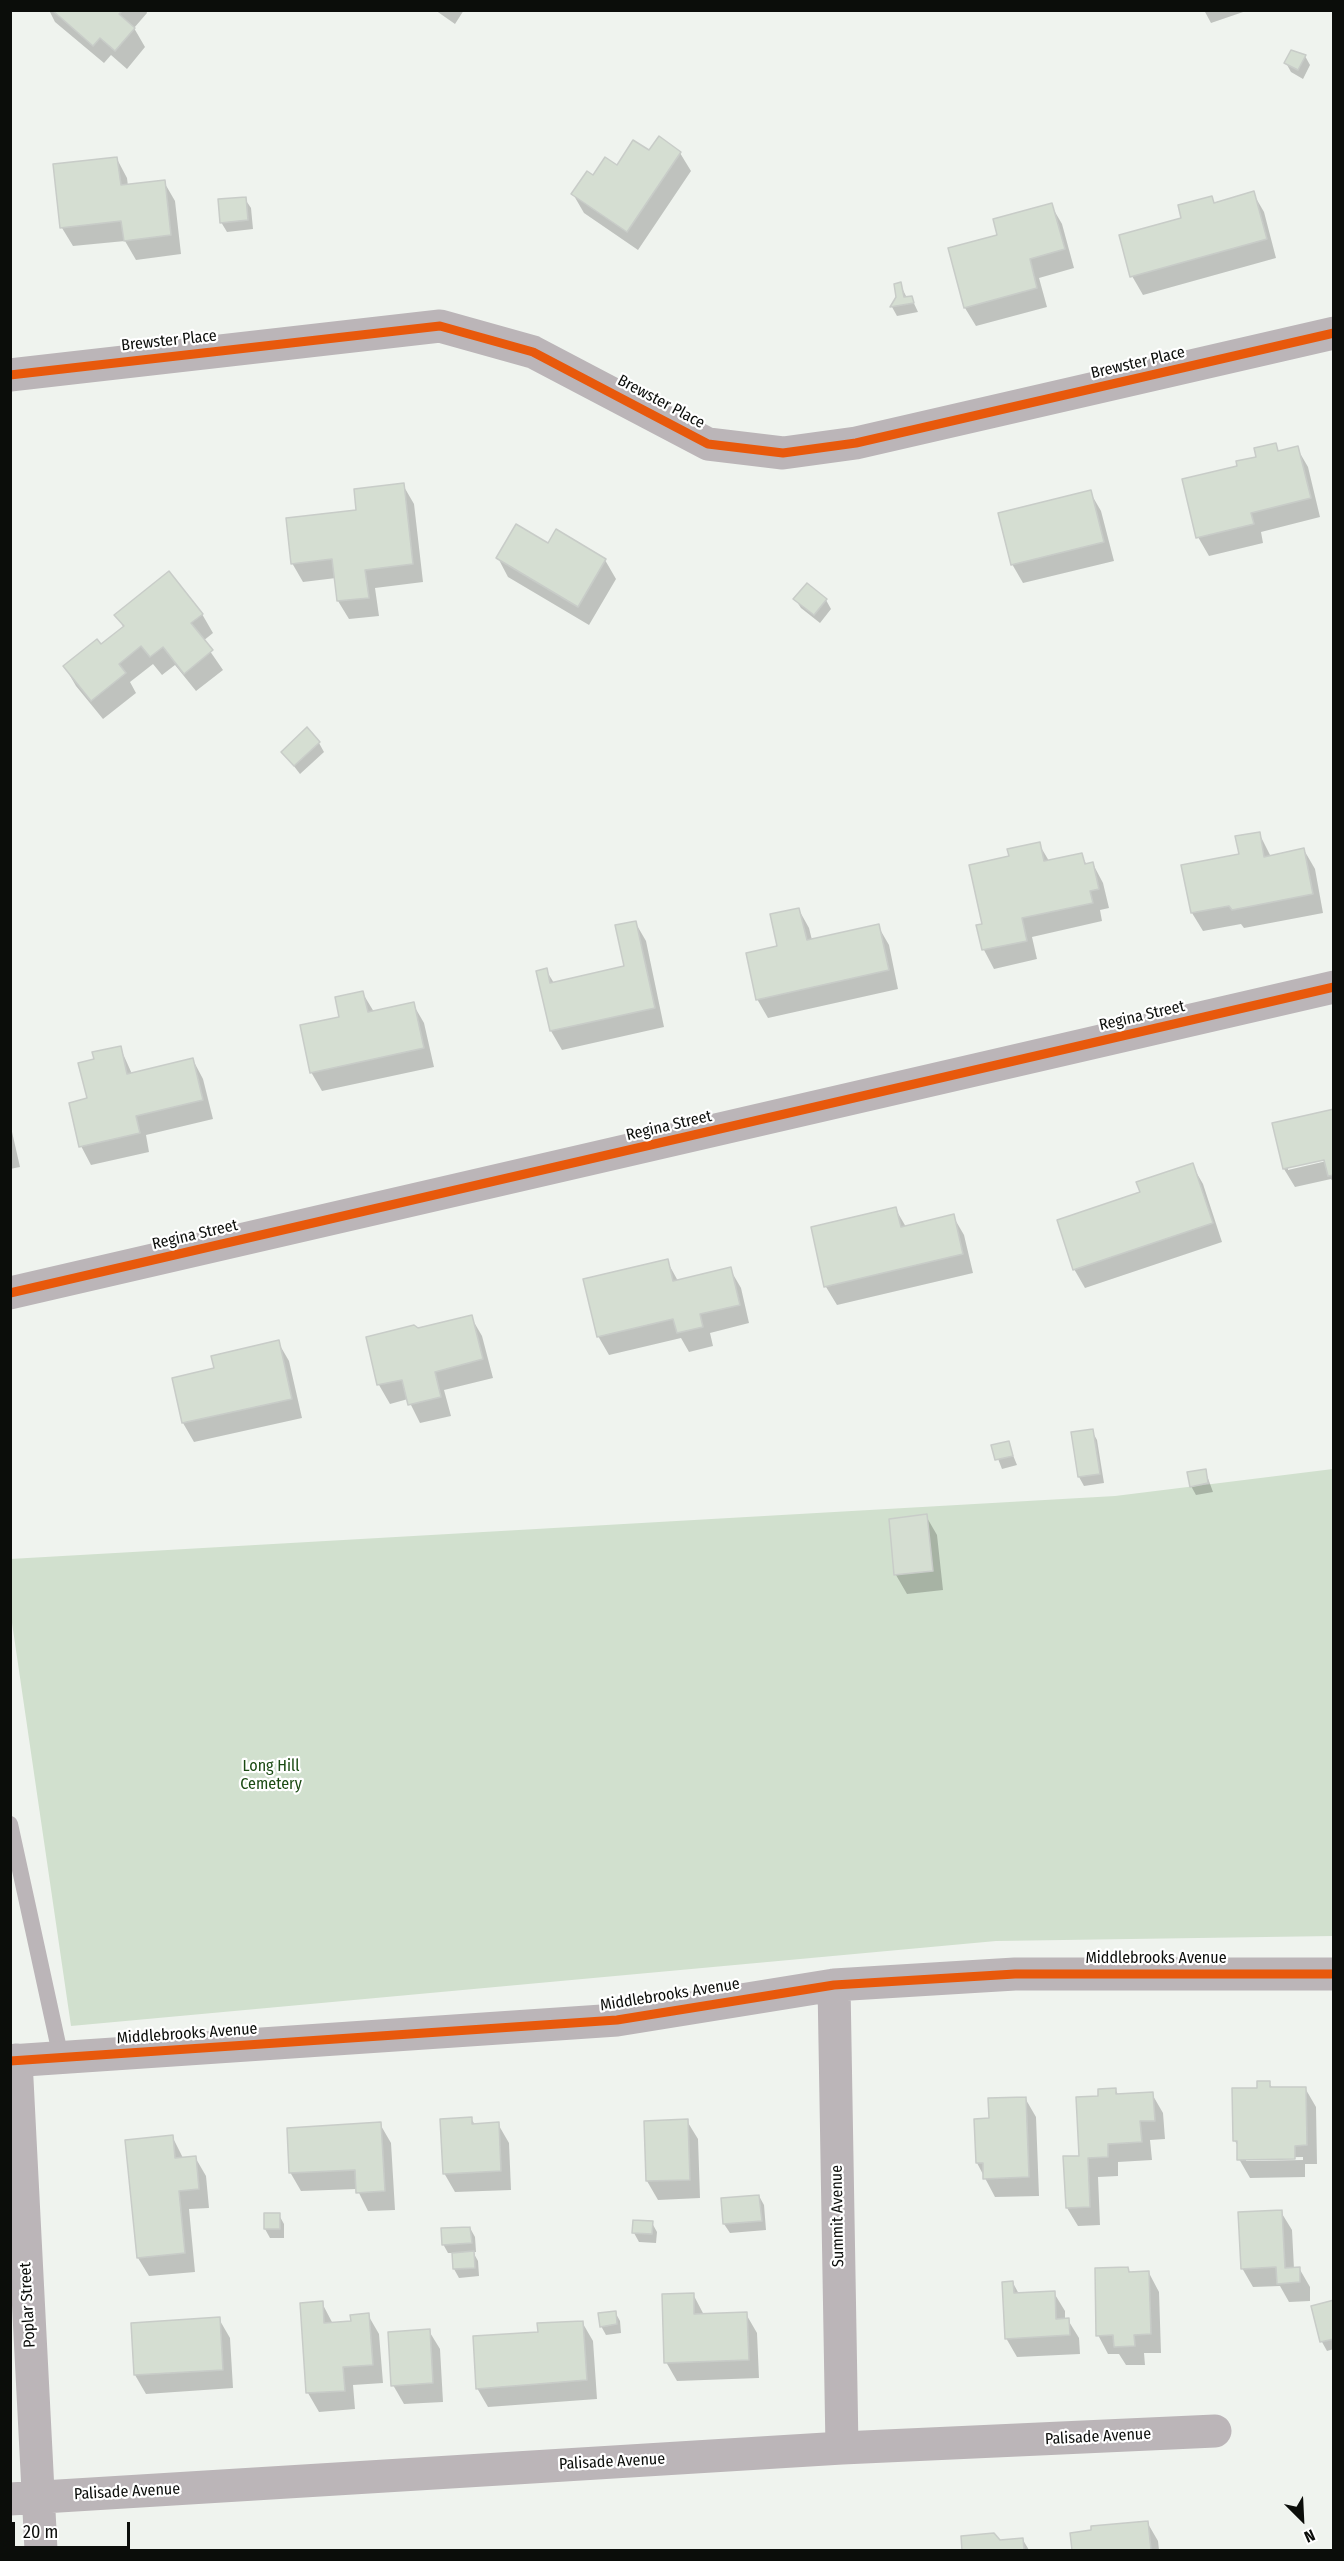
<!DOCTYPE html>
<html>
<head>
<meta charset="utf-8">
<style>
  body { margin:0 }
  #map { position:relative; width:1344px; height:2561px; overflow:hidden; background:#eff3ee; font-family:"Fira Sans Condensed",sans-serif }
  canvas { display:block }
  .frame { position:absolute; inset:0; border:12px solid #0b0d0a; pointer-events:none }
  .north { position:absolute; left:1272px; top:2489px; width:60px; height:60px; -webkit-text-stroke:4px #fff; paint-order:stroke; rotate:156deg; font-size:16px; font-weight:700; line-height:24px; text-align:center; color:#0b0d0a }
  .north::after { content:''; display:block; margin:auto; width:21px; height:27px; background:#0b0d0a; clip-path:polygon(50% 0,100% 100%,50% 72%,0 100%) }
  .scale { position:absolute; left:12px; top:2522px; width:118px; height:27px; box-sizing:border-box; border:3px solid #0b0d0a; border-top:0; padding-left:8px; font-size:18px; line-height:21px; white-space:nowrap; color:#0b0d0a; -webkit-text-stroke:4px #fff; paint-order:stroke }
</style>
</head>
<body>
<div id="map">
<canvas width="1344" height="2561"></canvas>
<div class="frame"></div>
<div class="north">N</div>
<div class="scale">20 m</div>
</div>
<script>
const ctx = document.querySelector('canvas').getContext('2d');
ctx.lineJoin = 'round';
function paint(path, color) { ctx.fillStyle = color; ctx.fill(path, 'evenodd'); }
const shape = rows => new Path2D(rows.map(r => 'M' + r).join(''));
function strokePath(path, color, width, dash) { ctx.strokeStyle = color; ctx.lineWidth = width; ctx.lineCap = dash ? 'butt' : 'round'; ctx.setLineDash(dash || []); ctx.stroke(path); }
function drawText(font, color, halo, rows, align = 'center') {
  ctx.font = font + ' "Fira Sans Condensed",sans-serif'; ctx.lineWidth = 4.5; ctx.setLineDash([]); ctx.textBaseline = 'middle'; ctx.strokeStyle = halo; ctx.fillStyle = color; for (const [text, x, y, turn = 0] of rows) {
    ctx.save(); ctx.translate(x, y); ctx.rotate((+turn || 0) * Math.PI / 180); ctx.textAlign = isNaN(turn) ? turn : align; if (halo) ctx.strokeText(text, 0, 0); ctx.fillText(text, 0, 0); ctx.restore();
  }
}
paint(shape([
  [1333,1469,1333,1936,996,1941,71,2026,11,1616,10,1559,1115,1496]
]), '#d1e0ce');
paint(shape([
  [49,10,146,10,147,13,134,28,145,47,127,69,111,55,104,63,55,22],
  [435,10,464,10,455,24],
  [1204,10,1249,10,1211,23],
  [1305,56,1310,65,1303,79,1291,72,1286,63],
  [649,152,680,153,691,171,638,250,584,213,573,194,594,177],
  [117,159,127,178,128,186,164,182,175,201,181,254,136,260,125,241,73,246,62,228],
  [1253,193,1264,212,1276,258,1143,295,1132,276,1183,219,1211,197,1215,204],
  [245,199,251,208,253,229,227,232,221,222],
  [1051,205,1062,224,1074,268,1039,278,1047,307,976,326,965,308,999,236],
  [900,284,907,298,911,297,918,312,897,316,892,307],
  [1275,445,1279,452,1297,448,1308,467,1320,517,1261,532,1263,543,1209,556,1198,537,1239,467,1258,458],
  [403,485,414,504,423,582,375,588,379,616,349,619,338,601,336,578,303,582,292,563,358,511],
  [1090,492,1101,511,1114,561,1023,583,1012,564],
  [557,531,605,560,616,579,589,625,508,577,498,558,548,545],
  [807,585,826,600,831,609,820,623,801,608,795,599],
  [202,614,213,633,203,641,223,670,196,691,175,665,162,675,153,664,130,682,136,693,103,719,76,686,65,667,101,646,124,628,116,615],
  [319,743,324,752,300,774,283,752],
  [1259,833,1271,857,1304,850,1315,869,1323,913,1244,928,1241,924,1203,931,1192,913],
  [1039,844,1049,861,1081,855,1087,865,1093,864,1103,883,1109,908,1100,910,1102,921,1032,937,1037,959,994,969,984,950,978,927,984,926,1011,858],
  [799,910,809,928,812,940,878,926,889,945,898,989,768,1018,757,999],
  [635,922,646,941,664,1027,562,1050,551,1031,538,972,546,970,554,983,626,967],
  [362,992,374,1012,413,1004,424,1023,434,1067,322,1091,311,1072,341,1018],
  [120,1047,132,1074,193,1060,203,1079,213,1119,146,1135,149,1152,91,1165,81,1146,95,1060],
  [1334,1110,1334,1183,1331,1179,1295,1187,1284,1169],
  [1330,1157,1331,1160,1288,1170,1288,1166],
  [10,1123,20,1167,10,1169],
  [1192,1165,1203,1184,1222,1242,1085,1288,1074,1269,1142,1193],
  [895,1208,906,1227,953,1216,964,1235,973,1273,837,1305,826,1287],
  [667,1261,678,1281,730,1269,741,1288,749,1323,710,1333,713,1346,689,1352,681,1338,609,1355,598,1336],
  [471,1317,482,1336,493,1378,444,1390,451,1416,420,1423,408,1399,390,1404,379,1385,367,1338],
  [278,1342,289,1361,302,1418,194,1442,183,1423,173,1379,215,1369],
  [1092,1431,1097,1440,1104,1483,1084,1486,1079,1477],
  [1008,1443,1017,1465,1002,1469,993,1446],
  [1205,1470,1213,1492,1196,1495,1191,1486],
  [926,1516,937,1535,943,1590,907,1594,896,1575,890,1520],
  [1269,2083,1273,2089,1305,2088,1316,2107,1317,2164,1305,2164,1305,2177,1250,2178,1239,2159,1239,2148,1235,2141,1233,2090,1259,2089],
  [1303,2157,1303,2160,1246,2161,1246,2158],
  [1115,2089,1119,2096,1152,2094,1163,2113,1165,2139,1150,2140,1152,2160,1118,2162,1118,2176,1098,2177,1100,2225,1078,2226,1067,2208,1080,2157,1100,2097],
  [1025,2098,1036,2117,1039,2196,995,2197,977,2163,990,2119],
  [471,2118,475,2125,498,2124,509,2143,511,2190,455,2192,444,2173],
  [687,2121,698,2139,700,2198,658,2200,647,2181],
  [380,2124,391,2143,395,2210,368,2211,357,2189,301,2191,290,2172],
  [172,2136,183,2158,195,2157,206,2176,209,2208,189,2209,195,2272,149,2276,138,2258],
  [759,2196,764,2205,766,2230,730,2233,724,2224,722,2199],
  [1281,2212,1292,2230,1294,2269,1299,2268,1310,2287,1310,2301,1289,2302,1280,2286,1253,2287,1242,2268],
  [279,2215,284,2224,284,2238,270,2238,265,2229],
  [652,2223,657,2232,656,2243,639,2242,634,2233],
  [470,2228,475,2237,476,2252,473,2252,478,2261,479,2276,459,2278,454,2269,453,2253,448,2253,443,2244],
  [1128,2269,1130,2273,1149,2273,1159,2292,1161,2353,1144,2353,1145,2365,1126,2365,1119,2354,1108,2354,1098,2335],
  [1013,2283,1019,2294,1054,2293,1065,2311,1065,2320,1068,2320,1079,2338,1080,2354,1017,2357,1006,2338],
  [693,2294,704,2315,746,2314,757,2333,759,2378,677,2381,666,2362],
  [1334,2301,1334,2349,1327,2351,1322,2342,1313,2307],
  [322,2303,333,2324,352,2323,368,2315,379,2334,383,2383,353,2385,355,2409,319,2412,308,2393,301,2304],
  [615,2312,620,2321,621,2333,606,2335,601,2326],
  [219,2319,230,2338,233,2388,146,2394,135,2375],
  [582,2322,593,2341,597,2399,488,2407,477,2388,539,2334],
  [429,2331,440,2349,443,2402,404,2404,393,2385],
  [1147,2522,1158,2541,1159,2550,1073,2550,1072,2534],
  [962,2537,999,2542,1023,2540,1029,2550,963,2550]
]), '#0003');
const building = shape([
  [52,10,123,10,119,14,135,28,115,51,100,38,93,46,52,10],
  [1291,50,1306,55,1298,70,1284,63,1291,50],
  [659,136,681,152,627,232,571,194,587,171,593,175,605,157,617,165,633,140,649,150,659,136],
  [117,157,121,185,165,180,171,235,124,241,121,221,60,228,53,164,117,157],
  [1254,191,1267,239,1130,277,1119,235,1181,218,1178,205,1212,196,1214,203,1254,191],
  [246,197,248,220,220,223,218,199,246,197],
  [1052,203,1065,249,1030,259,1037,288,964,308,948,248,997,235,993,219,1052,203],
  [901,282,904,297,912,296,914,303,890,307,896,297,894,284,901,282],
  [1276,443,1278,451,1298,446,1311,498,1251,513,1254,524,1196,538,1182,479,1237,466,1236,461,1256,457,1254,448,1276,443],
  [404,483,413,564,365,570,369,598,337,601,332,559,291,564,286,518,356,510,354,489,404,483],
  [1091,490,1104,542,1011,565,998,513,1091,490],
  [516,524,548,543,556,529,606,559,578,607,496,558,516,524],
  [169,571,203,614,191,623,213,650,184,674,163,647,150,657,141,646,119,664,126,673,91,701,63,666,97,639,101,644,124,626,114,615,169,571],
  [807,583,827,599,814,615,793,599,807,583],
  [307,727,320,742,294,766,281,752,307,727],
  [1260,832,1264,857,1304,848,1313,894,1232,910,1229,906,1191,913,1181,865,1239,854,1235,836,1260,832],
  [1040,842,1044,861,1082,853,1085,864,1093,862,1099,889,1090,891,1093,903,1022,918,1027,941,982,950,976,925,982,924,969,865,1009,856,1007,849,1040,842],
  [799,908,807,940,879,924,889,970,756,1000,746,953,777,946,770,914,799,908],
  [636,921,655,1008,550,1031,536,971,547,968,550,983,624,966,615,925,636,921],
  [363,991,368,1012,414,1002,424,1048,310,1073,300,1025,339,1017,335,997,363,991],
  [121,1046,127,1074,193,1058,203,1100,136,1116,140,1133,79,1147,69,1103,87,1098,78,1063,94,1059,92,1052,121,1046],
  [1334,1109,1334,1175,1328,1176,1324,1160,1283,1169,1272,1123,1334,1109],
  [1193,1163,1213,1223,1073,1270,1057,1220,1140,1192,1136,1182,1193,1163],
  [896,1207,901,1227,954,1214,963,1254,824,1287,811,1227,896,1207],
  [668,1259,673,1281,731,1267,740,1305,700,1314,703,1327,677,1333,673,1319,597,1337,583,1279,668,1259],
  [472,1315,483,1359,435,1372,441,1397,408,1405,402,1380,377,1385,366,1337,414,1325,418,1328,472,1315],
  [279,1340,292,1399,182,1423,172,1378,214,1368,211,1356,279,1340],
  [1093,1429,1100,1474,1078,1477,1071,1432,1093,1429],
  [1009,1441,1013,1456,995,1460,991,1445,1009,1441],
  [1206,1469,1208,1483,1190,1487,1187,1472,1206,1469],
  [927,1514,933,1571,894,1575,889,1519,927,1514],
  [1257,2081,1270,2081,1270,2087,1306,2087,1307,2145,1295,2146,1295,2159,1237,2160,1237,2141,1233,2141,1232,2088,1257,2088,1257,2081],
  [1116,2088,1116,2094,1153,2092,1155,2121,1140,2121,1142,2142,1108,2144,1108,2157,1088,2158,1090,2207,1066,2208,1063,2156,1079,2156,1076,2097,1098,2096,1098,2089,1116,2088],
  [1026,2097,1029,2177,983,2179,983,2163,976,2163,974,2119,989,2118,988,2098,1026,2097],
  [472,2117,472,2124,499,2122,501,2171,443,2174,440,2119,472,2117],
  [688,2119,690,2180,646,2181,644,2121,688,2119],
  [381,2122,385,2191,356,2193,355,2170,289,2173,287,2128,381,2122],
  [173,2135,175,2158,196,2156,199,2189,179,2191,185,2253,137,2258,125,2140,173,2135],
  [759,2195,762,2221,723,2224,721,2198,759,2195],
  [1282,2210,1285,2268,1300,2267,1300,2282,1277,2284,1276,2267,1241,2269,1238,2212,1282,2210],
  [264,2213,280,2213,280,2229,264,2229,264,2213],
  [633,2220,653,2221,652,2234,632,2233,633,2220],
  [470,2227,472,2243,442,2245,441,2228,470,2227],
  [474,2251,475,2268,453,2269,452,2253,474,2251],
  [1128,2267,1129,2272,1149,2271,1151,2334,1134,2335,1135,2346,1114,2347,1113,2335,1096,2336,1095,2268,1128,2267],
  [1013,2281,1014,2293,1055,2291,1056,2319,1069,2318,1070,2335,1005,2339,1002,2282,1013,2281],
  [694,2293,694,2314,747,2312,749,2360,664,2363,662,2294,694,2293],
  [1334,2300,1334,2339,1320,2342,1311,2306,1334,2300],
  [323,2301,324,2323,351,2321,350,2315,369,2313,373,2365,343,2367,345,2391,306,2393,300,2303,323,2301],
  [616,2311,617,2324,600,2327,598,2313,616,2311],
  [220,2317,223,2370,134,2375,131,2323,220,2317],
  [583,2321,587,2380,476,2389,473,2336,538,2332,537,2323,583,2321],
  [430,2329,433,2383,391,2386,388,2332,430,2329],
  [1148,2521,1151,2550,1072,2550,1070,2533,1091,2530,1091,2526,1148,2521],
  [994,2533,1000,2540,1023,2538,1024,2550,962,2550,961,2536,994,2533]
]);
paint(building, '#d5ded2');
strokePath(building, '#c8ccc8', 1.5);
strokePath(shape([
  [10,1824,61,2058]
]), '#bbb5b8', 16);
strokePath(shape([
  [10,375,440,326,533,352,708,444,783,453,856,443,1334,333],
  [10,1293,1334,987],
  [834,1985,842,2448],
  [16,2060,41,2550],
  [10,2061,617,2020,834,1985,1015,1974,1334,1974],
  [10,2499,842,2448,1215,2431]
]), '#bbb5b8', 33);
strokePath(shape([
  [10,375,440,326,533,352,708,444,783,453,856,443,1334,333],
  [10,1293,1334,987],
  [10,2061,617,2020,834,1985,1015,1974,1334,1974]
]), '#e8590c', 9);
drawText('16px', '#0b0d0a', '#fff', [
  ["Brewster Place",169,341,-6],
  ["Brewster Place",1138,363,-13],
  ["Brewster Place",661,402,28],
  ["Regina Street",1142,1016,-13],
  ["Regina Street",669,1126,-13],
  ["Regina Street",195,1235,-13],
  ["Middlebrooks Avenue",1156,1959],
  ["Middlebrooks Avenue",670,1995,-9],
  ["Middlebrooks Avenue",187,2034,-4],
  ["Summit Avenue",838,2216,-91],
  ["Poplar Street",28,2305,-93],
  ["Palisade Avenue",1098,2437,-3],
  ["Palisade Avenue",612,2462,-3],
  ["Palisade Avenue",127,2492,-3]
]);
drawText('16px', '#1a4a12', '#fff', [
  ["Long Hill",271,1767],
  ["Cemetery",271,1785]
]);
</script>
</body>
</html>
